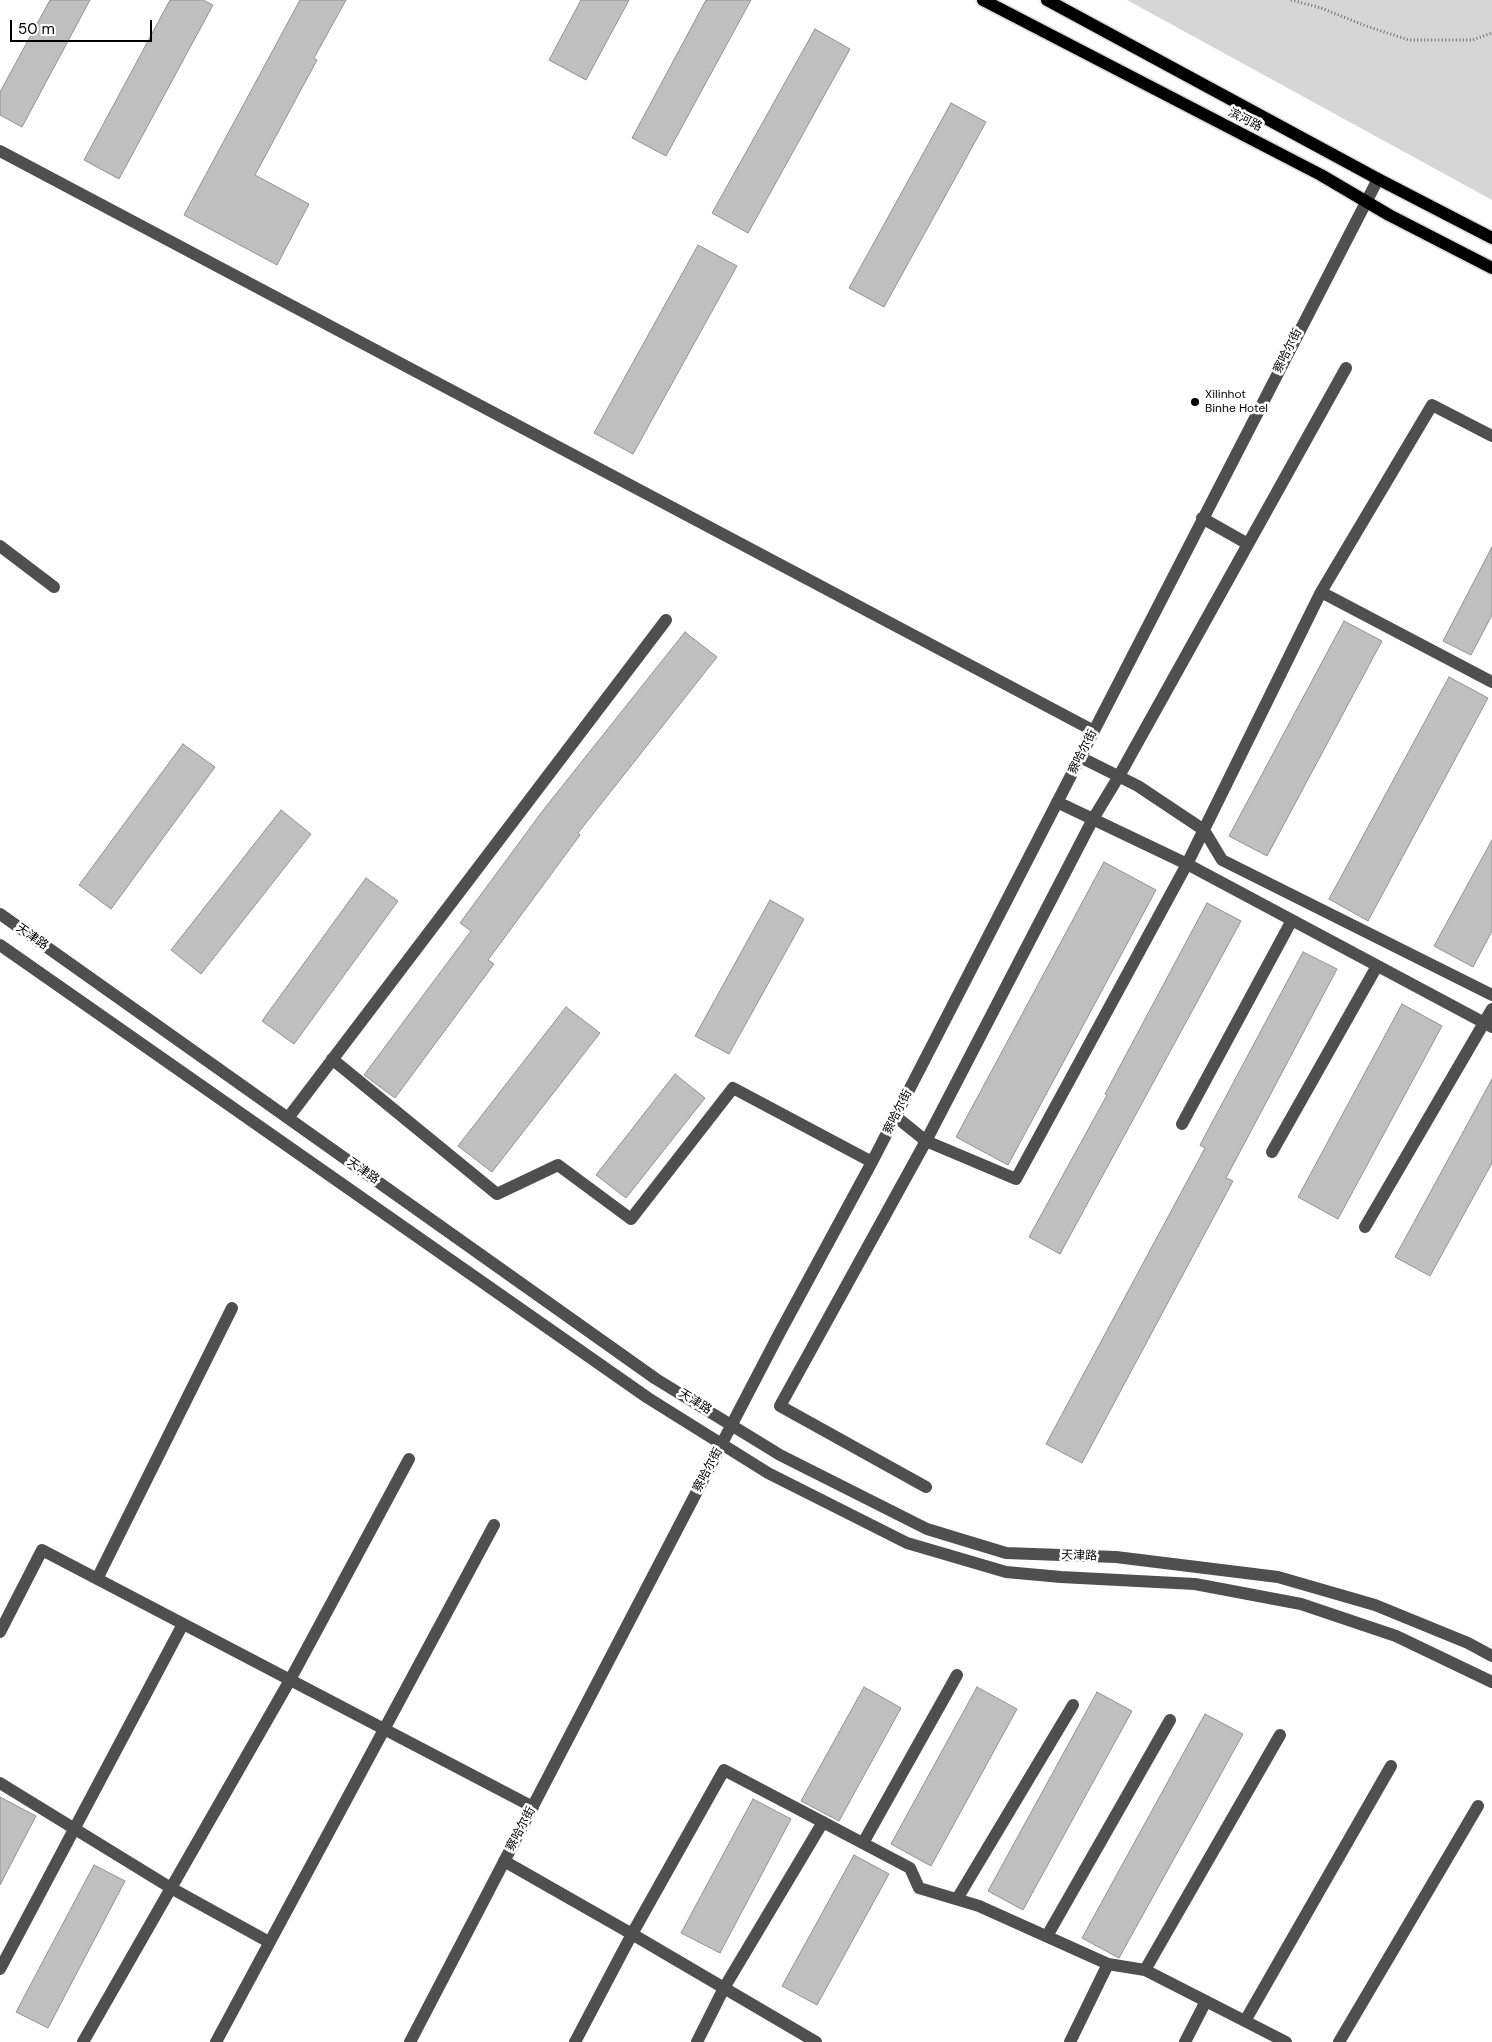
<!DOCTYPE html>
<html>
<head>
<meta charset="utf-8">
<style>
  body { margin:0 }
  #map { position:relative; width:1492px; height:2042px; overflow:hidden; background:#fff; font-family:"DM Sans",sans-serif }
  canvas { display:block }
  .scale { position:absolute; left:10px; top:20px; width:142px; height:22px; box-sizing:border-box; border:2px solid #000; border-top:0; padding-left:6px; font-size:15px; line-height:18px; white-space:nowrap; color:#000; -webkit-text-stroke:4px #fff; paint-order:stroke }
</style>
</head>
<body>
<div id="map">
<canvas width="1492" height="2042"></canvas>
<div class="scale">50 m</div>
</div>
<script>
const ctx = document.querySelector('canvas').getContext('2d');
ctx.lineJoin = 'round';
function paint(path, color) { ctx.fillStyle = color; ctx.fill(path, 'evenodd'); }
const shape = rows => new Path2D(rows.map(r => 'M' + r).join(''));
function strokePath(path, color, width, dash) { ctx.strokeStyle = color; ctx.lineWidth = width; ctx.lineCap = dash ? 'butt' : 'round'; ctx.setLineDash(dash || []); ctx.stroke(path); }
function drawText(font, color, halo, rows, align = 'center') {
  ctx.font = font + ' "DM Sans","Noto Sans SC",sans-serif'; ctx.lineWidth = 5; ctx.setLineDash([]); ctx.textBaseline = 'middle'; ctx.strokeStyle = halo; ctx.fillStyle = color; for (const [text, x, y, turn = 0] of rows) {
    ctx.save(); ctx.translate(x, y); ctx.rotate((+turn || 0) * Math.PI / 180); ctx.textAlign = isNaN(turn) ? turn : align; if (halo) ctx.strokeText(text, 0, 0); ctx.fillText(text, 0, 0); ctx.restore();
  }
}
paint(shape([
  [1127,0,1492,0,1492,200]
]), '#d6d6d6');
const building = shape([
  [50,0,90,0,22,127,0,115,0,92,50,0],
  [170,0,203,0,213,5,119,179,84,160,170,0],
  [300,0,346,0,314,58,317,60,255,175,309,204,277,265,184,215,300,0],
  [581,0,629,0,586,80,549,60,581,0],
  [706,0,751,0,666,156,632,138,706,0],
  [815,29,850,49,748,233,712,213,815,29],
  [951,103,986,122,884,307,849,288,951,103],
  [698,245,737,266,633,454,594,433,698,245],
  [1492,547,1492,615,1471,655,1443,641,1492,547],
  [1344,621,1382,641,1267,856,1229,836,1344,621],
  [685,632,717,657,578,833,580,835,488,960,494,964,395,1098,364,1075,471,931,460,923,544,809,685,632],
  [1449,677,1488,698,1368,921,1329,899,1449,677],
  [183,744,215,767,111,909,79,885,183,744],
  [281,810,311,834,201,974,171,950,281,810],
  [1492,840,1492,931,1473,967,1434,946,1492,840],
  [1104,862,1156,890,1008,1165,956,1137,1104,862],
  [366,878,398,901,294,1044,262,1021,366,878],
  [770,900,804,919,729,1054,695,1036,770,900],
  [1207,903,1241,921,1060,1254,1029,1237,1107,1095,1105,1094,1207,903],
  [1303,952,1337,969,1226,1178,1233,1181,1082,1463,1046,1444,1205,1148,1200,1145,1303,952],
  [1402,1004,1442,1026,1338,1219,1298,1197,1402,1004],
  [566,1007,600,1033,492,1172,458,1146,566,1007],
  [675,1074,705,1098,626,1198,596,1175,675,1074],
  [1492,1079,1492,1163,1430,1276,1395,1257,1492,1079],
  [864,1687,901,1708,839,1821,801,1801,864,1687],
  [977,1687,1017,1709,931,1866,891,1844,977,1687],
  [1097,1692,1132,1711,1023,1910,988,1891,1097,1692],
  [1205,1714,1243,1734,1119,1958,1117,1957,1082,1938,1205,1714],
  [0,1797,36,1816,0,1885,0,1797],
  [753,1799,791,1819,720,1953,681,1933,753,1799],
  [854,1855,889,1874,817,2005,782,1986,854,1855],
  [94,1865,125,1881,48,2028,16,2012,94,1865]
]);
paint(building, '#bfbfbf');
strokePath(building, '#939393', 1);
const major = shape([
  [983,0,1321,175,1389,215,1492,268],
  [1047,0,1378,179,1492,238]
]);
strokePath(major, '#dbdbdb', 15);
strokePath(shape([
  [1291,0,1321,8,1366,26,1409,40,1472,40,1492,33]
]), '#717171', 3, [1, 2.5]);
strokePath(shape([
  [0,151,1094,731],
  [1202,518,1248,544],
  [0,546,54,587],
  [1321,592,1492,682],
  [1080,757,1138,786,1204,830,1222,860,1492,995],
  [1057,802,1187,864,1492,1027],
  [0,914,656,1379,780,1455,927,1529,1006,1553,1116,1557,1278,1577,1375,1605,1468,1643,1492,1656],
  [0,945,648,1398,768,1473,907,1543,1006,1572,1061,1577,1195,1584,1301,1604,1396,1636,1492,1682],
  [332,1059,497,1194,558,1165,631,1219,733,1088,872,1162],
  [895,1116,926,1141,1016,1179,1187,864,1321,592,1432,405,1492,436],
  [288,1118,666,620],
  [1182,1124,1292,920],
  [1272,1152,1377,966],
  [1365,1227,1492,1009],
  [926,1487,780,1406,926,1141,1093,819,1119,776,1346,368],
  [97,1579,232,1308],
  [0,1632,42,1550,533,1807],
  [0,1783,171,1888,269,1942],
  [863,1843,957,1675],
  [504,1861,632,1934,575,2042],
  [957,1899,1073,1705],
  [1047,1936,1170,1720],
  [0,1969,183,1624],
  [1145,1970,1280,1735],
  [1245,2021,1391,1766],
  [83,2042,290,1680,409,1459],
  [216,2042,494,1525],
  [410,2042,779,1334,872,1162,1378,179],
  [697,2042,724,1988,823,1822],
  [816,2042,632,1934,724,1770,910,1868,919,1888,979,1906,1108,1964,1145,1970,1286,2042],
  [1070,2042,1108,1964],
  [1185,2042,1206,2001],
  [1339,2042,1478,1806]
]), '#4f4f4f', 12);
strokePath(major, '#000', 12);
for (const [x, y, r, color] of [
  [1195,402,5,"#000"]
]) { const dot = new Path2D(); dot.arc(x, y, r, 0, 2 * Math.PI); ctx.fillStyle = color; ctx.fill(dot); strokePath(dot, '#fff', 2); }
drawText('12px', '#000', '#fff', [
  ["滨河路",1245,120,27],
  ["察哈尔街",1288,351,-63],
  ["察哈尔街",1083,752,-63],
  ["天津路",32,937,35],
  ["察哈尔街",898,1112,-63],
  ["天津路",363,1171,35],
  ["天津路",695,1402,32],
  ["察哈尔街",708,1470,-62],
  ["天津路",1079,1556,2],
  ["察哈尔街",521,1829,-62]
]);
drawText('12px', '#000', '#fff', [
  ["Xilinhot",1205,395],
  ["Binhe Hotel",1205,409]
], 'left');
</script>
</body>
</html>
